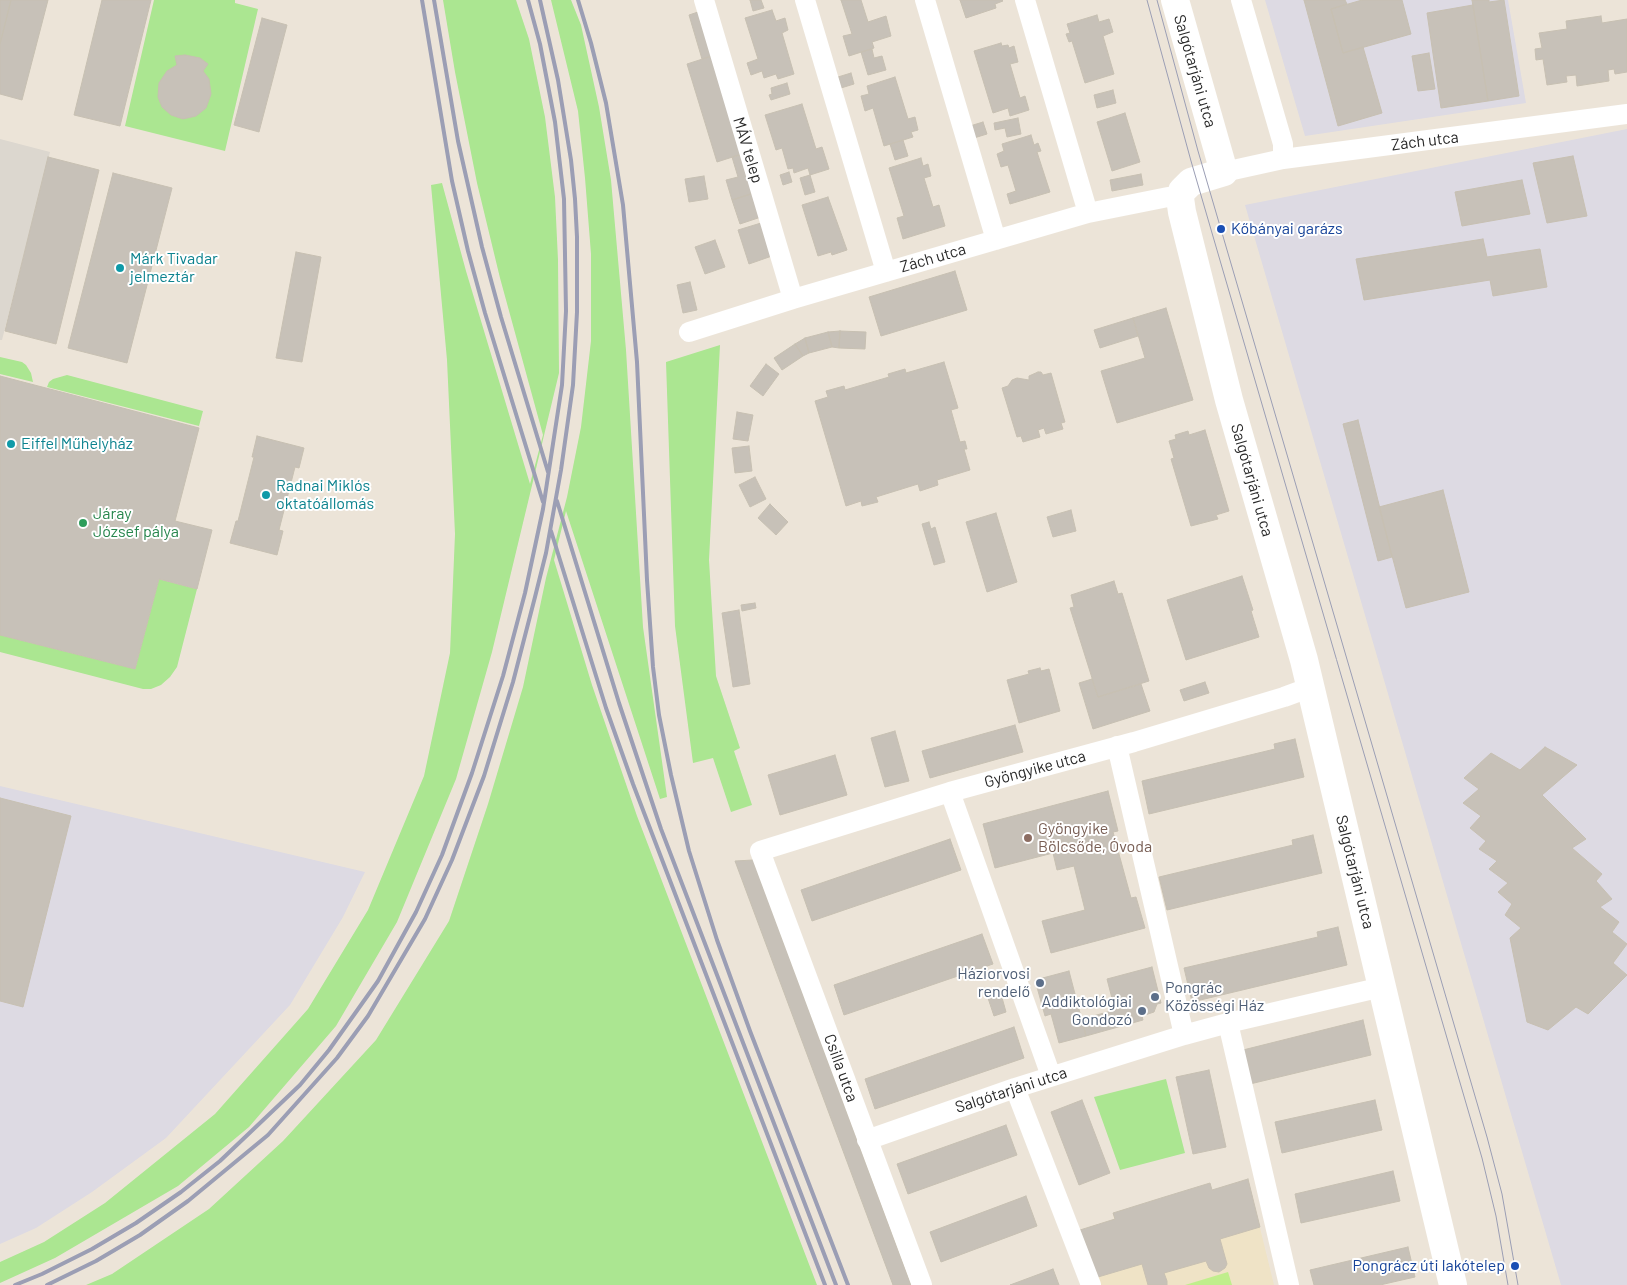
<!DOCTYPE html>
<html>
<head>
<meta charset="utf-8">
<style>
  body { margin:0 }
  canvas { display:block; background:#ece4d8 }
</style>
</head>
<body>
<canvas width="1627" height="1285"></canvas>
<script>
const ctx = document.querySelector('canvas').getContext('2d');
ctx.lineJoin = 'round';
function paint(path, color) { ctx.fillStyle = color; ctx.fill(path, 'evenodd'); }
const shape = rows => new Path2D(rows.map(r => 'M' + r).join(''));
function strokePath(path, color, width, dash) { ctx.strokeStyle = color; ctx.lineWidth = width; ctx.lineCap = dash ? 'butt' : 'round'; ctx.setLineDash(dash || []); ctx.stroke(path); }
function drawText(font, color, halo, rows, align = 'center') {
  ctx.font = font + ' Barlow,sans-serif'; ctx.lineWidth = 4; ctx.setLineDash([]); ctx.textBaseline = 'middle'; ctx.strokeStyle = halo; ctx.fillStyle = color; for (const [text, x, y, turn = 0] of rows) {
    ctx.save(); ctx.translate(x, y); ctx.rotate((+turn || 0) * Math.PI / 180); ctx.textAlign = isNaN(turn) ? turn : align; if (halo) ctx.strokeText(text, 0, 0); ctx.fillText(text, 0, 0); ctx.restore();
  }
}
paint(shape([
  [1265,0,1508,0,1526,103,1305,136],
  [1627,129,1627,1285,1561,1285,1245,205],
  [0,786,365,872,343,917,290,1005,166,1138,92,1192,36,1228,0,1244]
]), '#dddae3');
paint(shape([
  [1248,1179,1274,1285,1101,1285,1080,1230,1114,1219,1113,1213,1161,1198,1210,1183,1212,1190]
]), '#efe3c6');
paint(shape([
  [154,0,235,0,235,3,258,9,225,151,125,126],
  [443,0,516,0,529,39,545,117,555,197,558,260,559,373,492,652,456,779,397,922,336,1026,249,1127,178,1186,55,1258,0,1283,0,1262,44,1242,105,1203,215,1114,308,1009,368,910,424,776,450,653,455,534,447,360,431,185,442,183,466,271,530,484,543,435,500,278,477,183,455,72],
  [551,0,571,0,581,25,599,107,611,180,626,350,643,627,667,797,660,799,566,511,554,560,592,685,637,816,817,1285,86,1285,112,1274,209,1209,283,1141,376,1040,449,921,488,804,523,687,546,578,567,497,581,427,591,341,591,254,585,178,578,111],
  [720,345,709,560,716,676,740,748,734,751,752,805,731,812,713,758,693,763,675,626,666,362],
  [0,357,22,362,26,365,31,373,33,382,0,374],
  [67,375,203,411,199,426,47,387,49,382,53,379],
  [159,579,197,589,177,667,170,677,161,685,151,689,143,689,0,652,0,635,135,669],
  [1166,1079,1185,1153,1120,1170,1094,1097]
]), '#abe691');
paint(shape([
  [1228,1272,1232,1285,1185,1285]
]), '#c0ee8c');
paint(shape([
  [0,139,50,152,2,340,0,340]
]), '#dcd7cf');
const building = shape([
  [0,0,11,0,0,44,0,0],
  [11,0,48,0,22,100,0,94,0,44,11,0],
  [102,0,151,0,120,126,74,115,102,0],
  [750,0,761,0,764,8,753,11,750,0],
  [841,0,861,0,868,22,886,16,891,36,872,42,874,48,849,56,843,36,852,34,841,0],
  [960,0,1002,0,1003,1,995,4,996,8,966,18,960,0],
  [1304,0,1345,0,1347,4,1331,9,1343,53,1363,47,1382,113,1338,126,1304,0],
  [1362,0,1402,0,1411,34,1343,53,1331,9,1362,0],
  [1472,0,1489,0,1489,2,1504,0,1519,96,1488,101,1472,0],
  [1473,5,1488,101,1441,108,1427,13,1473,5],
  [772,10,776,21,785,18,788,30,782,33,794,74,778,79,776,74,764,78,762,71,751,75,747,63,758,59,745,18,772,10],
  [701,11,715,55,702,59,689,15,701,11],
  [1097,15,1099,22,1109,19,1113,32,1103,36,1114,74,1085,83,1072,41,1069,42,1066,34,1070,33,1067,24,1097,15],
  [1601,16,1602,23,1627,19,1627,72,1615,74,1614,69,1608,70,1609,81,1577,86,1576,75,1566,76,1567,82,1547,85,1543,59,1536,60,1535,49,1542,48,1539,33,1567,29,1566,21,1601,16],
  [262,18,287,25,259,132,234,125,262,18],
  [1001,43,1002,46,1008,45,1009,48,1014,46,1018,62,1010,64,1020,98,1025,96,1029,110,1010,116,1008,108,993,113,974,51,1001,43],
  [872,49,874,58,882,56,886,70,868,75,861,52,872,49],
  [1429,53,1435,89,1418,91,1412,56,1429,53],
  [185,55,200,58,208,64,203,71,209,79,211,94,206,108,196,116,183,119,171,115,162,107,158,97,159,83,167,71,177,65,175,56,185,55],
  [715,55,745,153,717,162,687,64,715,55],
  [851,73,854,84,841,88,838,77,851,73],
  [895,77,908,119,915,117,918,130,911,132,913,137,884,146,873,108,865,111,861,96,869,94,867,86,895,77],
  [787,83,790,94,771,100,769,95,772,94,771,88,787,83],
  [1113,90,1116,103,1097,108,1094,95,1113,90],
  [802,104,816,149,822,147,829,169,810,175,808,168,794,173,793,168,788,169,782,148,776,150,765,115,802,104],
  [1125,113,1140,162,1112,171,1097,122,1125,113],
  [1018,118,1021,134,1007,137,1005,128,995,130,994,123,1018,118],
  [983,122,987,134,974,138,970,126,983,122],
  [1031,135,1034,145,1038,143,1041,151,1037,152,1050,192,1010,204,1007,194,1016,191,1008,165,1001,167,997,154,1004,151,1002,144,1031,135],
  [903,140,908,156,895,160,890,144,903,140],
  [745,153,757,192,732,200,726,180,738,177,732,157,745,153],
  [1573,156,1587,216,1547,223,1533,163,1573,156],
  [48,157,99,170,56,344,5,331,48,157],
  [921,158,923,166,928,164,931,176,924,178,933,207,939,205,945,226,903,239,897,218,904,216,889,168,921,158],
  [789,172,792,182,783,185,780,175,789,172],
  [113,173,172,188,127,363,68,348,113,173],
  [1141,174,1143,185,1112,191,1110,180,1141,174],
  [810,175,815,192,805,195,800,178,810,175],
  [704,176,708,199,689,202,685,179,704,176],
  [1522,180,1530,214,1462,226,1455,192,1522,180],
  [757,192,764,216,740,224,732,200,757,192],
  [828,197,847,250,832,255,831,252,818,256,802,205,828,197],
  [761,223,772,256,749,264,738,230,761,223],
  [1483,239,1487,257,1540,249,1547,287,1493,296,1490,280,1364,300,1356,259,1483,239],
  [715,240,725,267,705,274,695,247,715,240],
  [296,252,321,257,302,362,276,358,296,252],
  [955,271,967,310,881,336,869,297,955,271],
  [690,282,697,310,683,313,677,285,690,282],
  [1166,308,1193,400,1117,423,1101,371,1145,358,1133,318,1166,308],
  [1133,318,1138,336,1100,348,1094,330,1133,318],
  [840,331,839,348,832,347,828,332,840,331],
  [840,331,866,332,865,349,839,348,840,331],
  [828,332,832,347,809,353,805,338,828,332],
  [805,338,809,353,803,356,795,344,805,338],
  [795,344,803,356,782,370,774,358,795,344],
  [944,362,958,408,951,410,960,442,965,441,967,449,964,449,970,470,937,480,938,485,920,491,918,484,876,497,878,502,862,506,861,501,846,506,815,401,828,397,826,391,844,386,845,390,889,377,888,374,905,369,906,373,944,362],
  [766,364,779,374,763,396,750,386,766,364],
  [1038,372,1041,372,1043,375,1051,373,1065,422,1061,423,1063,429,1046,434,1044,428,1038,430,1040,437,1023,442,1021,436,1017,437,1002,388,1008,386,1012,380,1017,378,1029,380,1029,376,1038,372],
  [0,376,199,428,175,521,212,530,197,589,159,579,135,669,0,635,0,376],
  [737,412,753,415,748,441,733,439,737,412],
  [1358,420,1392,557,1378,561,1343,424,1358,420],
  [1205,430,1229,511,1216,515,1218,519,1191,526,1171,459,1174,458,1169,441,1176,439,1175,435,1188,431,1189,435,1205,430],
  [257,436,304,448,299,468,295,467,279,530,283,531,277,555,230,543,236,521,238,521,254,457,252,457,257,436],
  [749,446,752,471,735,473,732,448,749,446],
  [755,477,766,499,750,507,739,485,755,477],
  [1443,490,1469,592,1406,608,1379,507,1443,490],
  [770,504,788,522,776,535,758,518,770,504],
  [1071,510,1076,531,1053,537,1047,517,1071,510],
  [996,513,1017,582,987,592,966,522,996,513],
  [929,522,931,529,935,527,945,562,934,565,922,524,929,522],
  [1242,576,1253,610,1251,611,1259,637,1186,660,1167,600,1242,576],
  [1114,581,1118,594,1122,593,1149,681,1098,697,1070,608,1074,607,1071,595,1114,581],
  [755,603,756,608,742,611,741,605,755,603],
  [739,610,750,684,733,687,722,613,739,610],
  [1040,668,1041,671,1049,669,1060,711,1019,723,1007,680,1029,674,1028,671,1040,668],
  [1092,679,1098,697,1141,684,1150,711,1093,729,1079,683,1092,679],
  [1205,682,1209,693,1184,701,1180,690,1205,682],
  [1015,725,1023,752,930,778,922,751,1015,725],
  [895,731,909,781,885,787,871,738,895,731],
  [1295,739,1304,777,1149,814,1142,781,1275,749,1274,744,1295,739],
  [1545,747,1577,765,1542,795,1586,839,1572,848,1602,874,1596,881,1612,899,1600,907,1619,922,1612,932,1627,944,1613,963,1627,975,1588,1014,1576,1007,1548,1030,1527,1022,1510,938,1521,928,1505,915,1512,904,1498,892,1508,883,1489,869,1497,861,1479,849,1486,841,1470,828,1481,816,1463,803,1479,789,1464,778,1491,753,1520,770,1545,747],
  [835,755,847,795,780,815,768,775,835,755],
  [1108,791,1118,831,1113,832,1131,898,1136,897,1145,928,1051,953,1042,921,1085,910,1074,866,1057,870,1053,853,995,868,983,824,1108,791],
  [0,798,71,816,23,1007,0,1001,0,798],
  [1313,835,1322,873,1167,910,1159,877,1293,845,1292,840,1313,835],
  [950,839,961,870,812,921,801,890,950,839],
  [753,860,911,1285,893,1285,735,861,753,860],
  [1338,927,1347,965,1192,1002,1184,968,1318,937,1317,932,1338,927],
  [982,934,993,964,844,1015,834,985,982,934],
  [1152,967,1161,1003,1157,1004,1154,1012,1142,1016,1143,1020,1086,1036,1082,1019,1115,1010,1107,979,1152,967],
  [1069,971,1086,1036,1059,1043,1051,1014,1045,1016,1035,980,1069,971],
  [1001,994,1006,1012,994,1016,988,998,1001,994],
  [1363,1020,1371,1055,1250,1084,1243,1050,1363,1020],
  [1014,1027,1024,1058,875,1109,865,1079,1014,1027],
  [1209,1070,1226,1147,1193,1154,1176,1077,1209,1070],
  [1082,1100,1110,1173,1079,1185,1051,1112,1082,1100],
  [1375,1100,1382,1130,1282,1153,1275,1122,1375,1100],
  [1006,1125,1017,1155,908,1194,897,1164,1006,1125],
  [1393,1171,1400,1201,1301,1223,1295,1194,1393,1171],
  [1248,1179,1260,1227,1220,1239,1227,1264,1225,1268,1219,1272,1213,1271,1209,1268,1206,1261,1164,1273,1167,1281,1167,1285,1148,1285,1142,1264,1098,1277,1080,1230,1115,1219,1113,1213,1161,1198,1210,1183,1212,1190,1248,1179],
  [1026,1196,1037,1226,941,1262,930,1232,1026,1196],
  [1408,1247,1415,1277,1380,1285,1314,1285,1310,1270,1408,1247],
  [1053,1269,1059,1285,1010,1285,1053,1269]
]);
paint(building, '#c7c1b8');
strokePath(building, '#c7c0b2', 1);
strokePath(shape([
  [704,0,793,299],
  [805,0,886,272],
  [925,0,996,240],
  [1025,0,1088,213],
  [1241,0,1283,144,1283,159],
  [1224,172,1283,159,1627,114],
  [689,332,793,299,1088,213,1168,197,1180,198],
  [1117,746,1184,1035],
  [950,792,1051,1076],
  [1228,1023,1289,1285],
  [1015,1088,1091,1285],
  [867,1140,1015,1088,1184,1035,1228,1023,1382,987],
  [922,1285,760,851,950,792,1134,742,1284,697,1311,687]
]), '#fff', 20);
strokePath(shape([
  [1175,0,1224,172,1191,182,1182,191,1180,198,1182,212,1229,400,1304,660,1453,1285]
]), '#fff', 28);
strokePath(shape([
  [1147,0,1191,161,1482,1158,1496,1216,1508,1285],
  [1157,0,1198,151,1487,1137,1502,1194,1518,1285]
]), '#9b9eb4', 1);
strokePath(shape([
  [422,0,452,181,468,251,485,313,543,502],
  [434,0,458,141,482,247,501,317,548,472],
  [578,0,591,43,606,103,623,205,637,362,647,580,653,667,659,715,671,775,689,851,717,940,750,1031,848,1285],
  [557,501,619,703,661,829,836,1285],
  [551,531,606,708,633,784,825,1285],
  [15,1285,42,1274,92,1249,136,1223,181,1192,220,1161,300,1085,329,1050,378,981,416,912,442,855,472,773,503,676,525,593,543,509,562,385,566,311,564,199,555,122,540,44,528,0],
  [47,1285,96,1261,140,1235,188,1201,268,1135,337,1058,368,1016,425,919,452,860,484,776,513,682,535,597,546,553,561,470,573,385,577,312,577,237,575,199,571,160,558,80,540,0]
]), '#9b9eb4', 4);
for (const [x, y, r, color] of [
  [1221,229,5,"#1a4fb4"],
  [120,268,5,"#0f9aa8"],
  [11,444,5,"#0f9aa8"],
  [266,495,5,"#0f9aa8"],
  [83,523,5,"#2e9e5b"],
  [1028,838,5,"#8d6e63"],
  [1040,983,5,"#5c6f8a"],
  [1155,997,5,"#5c6f8a"],
  [1142,1011,5,"#5c6f8a"],
  [1515,1266,5,"#1a4fb4"]
]) { const dot = new Path2D(); dot.arc(x, y, r, 0, 2 * Math.PI); ctx.fillStyle = color; ctx.fill(dot); strokePath(dot, '#fff', 2); }
drawText('16px', '#282828', '#fff', [
  ["Salgótarjáni utca",1195,71,74],
  ["Zách utca",1425,141,-7],
  ["MÁV telep",748,150,73],
  ["Zách utca",933,258,-16],
  ["Salgótarjáni utca",1252,480,74],
  ["Gyöngyike utca",1035,769,-15],
  ["Salgótarjáni utca",1355,872,76],
  ["Csilla utca",841,1068,70],
  ["Salgótarjáni utca",1011,1090,-18]
]);
drawText('16px', '#164399', '#fff', [
  ["Kőbányai garázs",1231,229],
  ["Pongrácz úti lakótelep",1505,1266,"right"]
], 'left');
drawText('16px', '#0d838f', '#fff', [
  ["Márk Tivadar",130,259],
  ["jelmeztár",130,277],
  ["Eiffel Műhelyház",21,444],
  ["Radnai Miklós",276,486],
  ["oktatóállomás",276,504]
], 'left');
drawText('16px', '#27864d', '#fff', [
  ["Járay",93,514],
  ["József pálya",93,532]
], 'left');
drawText('16px', '#785e54', '#fff', [
  ["Gyöngyike",1038,829],
  ["Bölcsőde, Óvoda",1038,847]
], 'left');
drawText('16px', '#4e5e75', '#fff', [
  ["Háziorvosi",1030,974],
  ["rendelő",1030,992],
  ["Pongrác",1165,988,"left"],
  ["Közösségi Ház",1165,1006,"left"],
  ["Addiktológiai",1132,1002],
  ["Gondozó",1132,1020]
], 'right');
</script>
</body>
</html>
